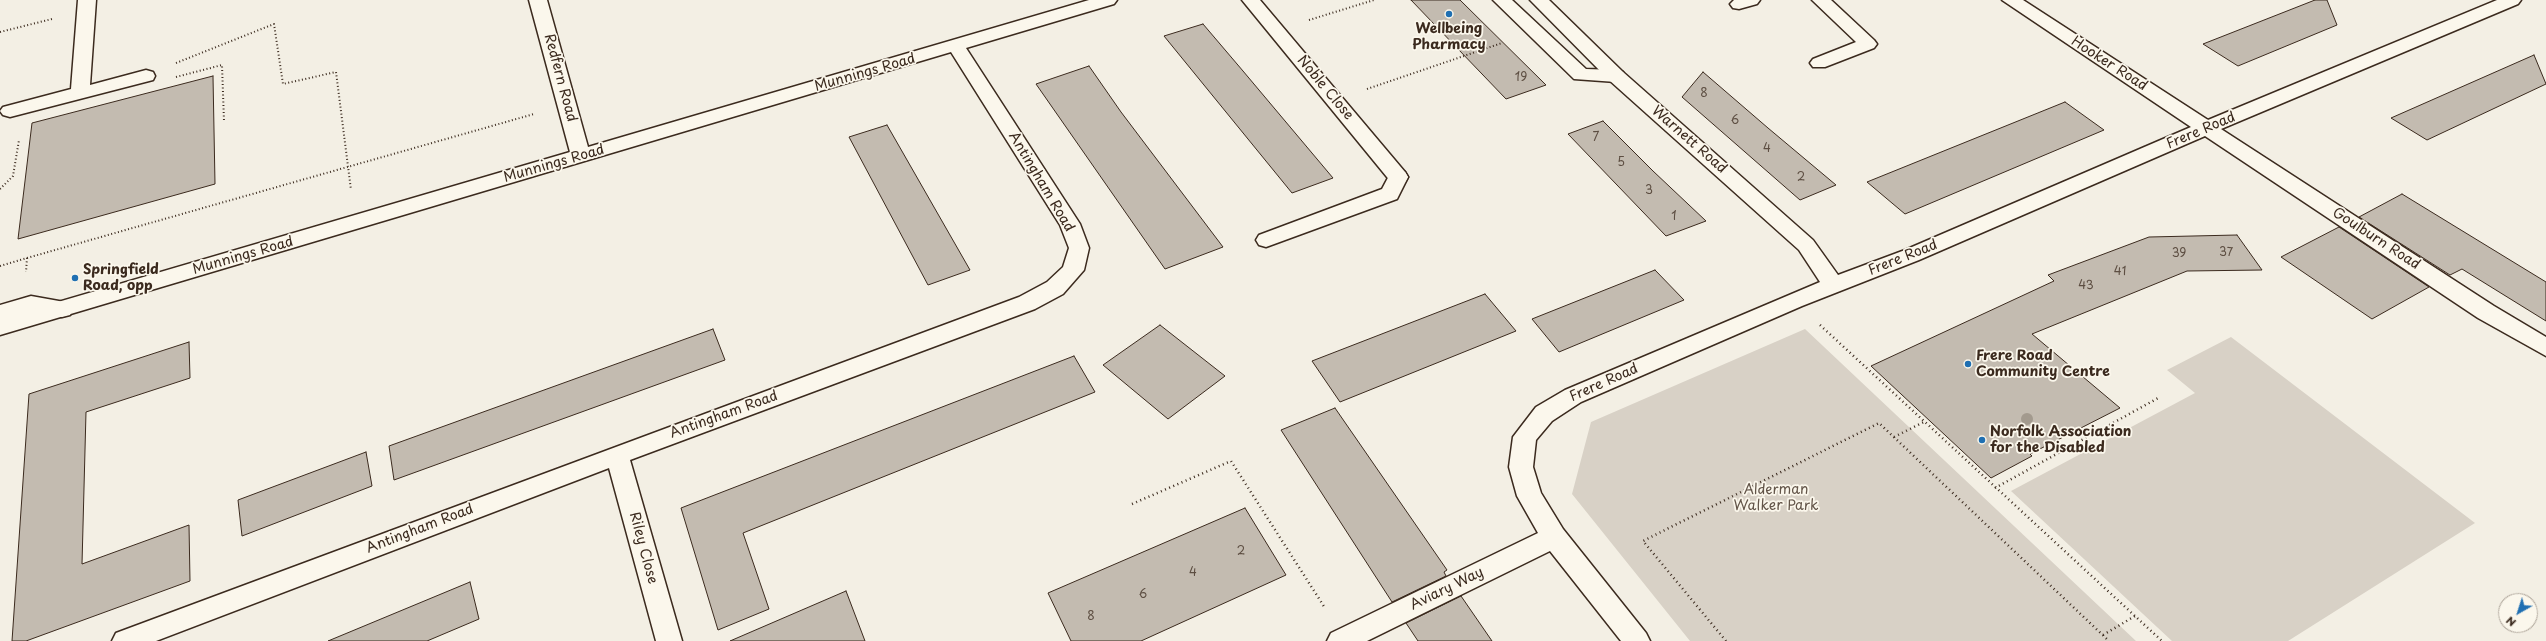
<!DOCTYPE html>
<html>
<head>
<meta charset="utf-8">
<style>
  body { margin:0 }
  #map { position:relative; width:2546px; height:641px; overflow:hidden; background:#f3efe4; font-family:"Playpen Sans",sans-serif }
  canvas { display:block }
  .north { position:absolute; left:2498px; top:593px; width:40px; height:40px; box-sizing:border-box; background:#fbf7ec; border:1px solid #aea59a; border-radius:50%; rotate:219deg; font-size:11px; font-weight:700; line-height:16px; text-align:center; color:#3b2a1e }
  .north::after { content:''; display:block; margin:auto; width:14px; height:18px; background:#1f6fb2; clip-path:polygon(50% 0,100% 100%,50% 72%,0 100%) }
</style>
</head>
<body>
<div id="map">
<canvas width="2546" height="641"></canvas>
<div class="north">N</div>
</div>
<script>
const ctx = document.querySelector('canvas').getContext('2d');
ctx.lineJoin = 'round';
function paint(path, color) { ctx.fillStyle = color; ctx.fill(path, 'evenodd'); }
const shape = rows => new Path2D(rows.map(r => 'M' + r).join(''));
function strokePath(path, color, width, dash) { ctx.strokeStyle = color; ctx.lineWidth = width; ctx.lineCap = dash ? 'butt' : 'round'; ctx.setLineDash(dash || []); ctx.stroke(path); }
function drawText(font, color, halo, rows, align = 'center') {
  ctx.font = font + ' "Playpen Sans",sans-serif'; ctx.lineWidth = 3.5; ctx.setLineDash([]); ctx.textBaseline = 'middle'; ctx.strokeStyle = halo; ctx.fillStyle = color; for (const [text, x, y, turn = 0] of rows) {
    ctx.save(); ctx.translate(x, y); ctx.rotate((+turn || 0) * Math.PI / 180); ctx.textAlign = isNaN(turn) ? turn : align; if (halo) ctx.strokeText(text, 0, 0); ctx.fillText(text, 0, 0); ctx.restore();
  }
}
paint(shape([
  [1805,329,1910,428,2136,641,1690,641,1572,494,1591,422],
  [2231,337,2475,523,2288,641,2172,641,2011,491,2195,393,2167,370]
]), '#d8d1c6');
const building = shape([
  [1411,0,1460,0,1546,85,1506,99,1411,0],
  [2315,0,2327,0,2337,25,2238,66,2203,44,2315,0],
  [1203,24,1243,71,1333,178,1292,193,1164,36,1203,24],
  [2534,55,2546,84,2427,140,2391,118,2534,55],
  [1089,66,1121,112,1223,247,1165,269,1036,84,1089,66],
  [1703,72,1768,128,1836,185,1800,200,1682,97,1703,72],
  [213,76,215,184,18,239,32,123,213,76],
  [2065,102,2104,130,1905,214,1867,182,2065,102],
  [1603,121,1653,171,1706,221,1666,236,1568,134,1603,121],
  [887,125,970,270,928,285,849,137,887,125],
  [2402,194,2546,282,2546,321,2462,269,2450,275,2359,217,2402,194],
  [2339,227,2429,287,2372,319,2281,257,2339,227],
  [2237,235,2262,270,2187,271,2032,334,2120,408,2030,454,2032,456,1991,478,1871,366,2054,281,2048,275,2149,237,2237,235],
  [1655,270,1684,300,1559,352,1532,319,1655,270],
  [1485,294,1516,331,1340,402,1312,361,1485,294],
  [1160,325,1225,376,1168,419,1103,365,1160,325],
  [713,329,725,360,394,480,389,446,713,329],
  [189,342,190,378,86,412,82,564,189,525,190,581,26,641,12,641,29,394,189,342],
  [1074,356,1095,392,743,533,769,609,718,630,681,508,1074,356],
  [1335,408,1447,570,1444,572,1446,576,1392,602,1281,430,1335,408],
  [366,452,372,486,242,536,238,500,366,452],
  [1245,508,1286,575,1141,641,1071,641,1048,593,1245,508],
  [470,582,479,619,427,641,328,641,470,582],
  [846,591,865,641,730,641,846,591],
  [1461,596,1492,641,1418,641,1406,623,1461,596]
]);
paint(building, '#c3bbb0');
strokePath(building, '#3b2a1e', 1);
const service = shape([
  [1493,0,1512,0,1586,69,1616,70,1623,72,1625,76,1623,80,1616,82,1574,79,1493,0],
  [1734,0,1760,0,1757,4,1739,9,1733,8,1730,4,1734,0],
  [1812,0,1831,0,1874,40,1877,44,1874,48,1825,67,1813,67,1810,63,1813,59,1856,42,1812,0],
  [1398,170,1405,172,1408,177,1397,199,1266,247,1259,245,1256,240,1259,235,1382,189,1391,172,1398,170],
  [31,296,70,303,73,309,70,315,62,317,31,312,0,321,0,305,31,296]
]);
const minor = shape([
  [78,0,96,0,90,85,146,70,153,72,155,76,153,80,10,117,3,115,0,111,3,107,71,89,78,0],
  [529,0,547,0,588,147,1089,0,1117,0,1114,4,966,48,1080,224,1089,248,1084,270,1063,294,1035,309,630,460,682,641,656,641,609,468,156,641,112,641,116,633,1019,297,1047,282,1063,267,1069,248,1060,225,951,52,0,335,0,319,570,152,529,0],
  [1242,0,1260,0,1405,172,1408,177,1405,182,1398,184,1391,182,1242,0],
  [1530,0,1549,0,1623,72,1813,240,1838,275,1905,250,2191,127,2002,0,2023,0,2208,120,2497,0,2521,0,2518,4,2221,129,2494,306,2546,337,2546,356,2478,318,2205,136,1919,260,1802,306,1581,402,1552,421,1536,440,1533,467,1541,493,1563,529,1646,633,1650,641,1621,641,1550,551,1367,641,1327,641,1331,633,1538,533,1517,496,1509,467,1513,437,1536,407,1565,390,1820,282,1799,250,1609,80,1530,0]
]);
strokePath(service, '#3b2a1e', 3);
strokePath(minor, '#3b2a1e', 3);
strokePath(shape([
  [1309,20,1374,0],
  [0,32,52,19],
  [176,63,274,24,283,84,336,72,351,190],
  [176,77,222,65,224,121],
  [1367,89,1502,43],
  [0,189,13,176,19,140],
  [27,258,534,114],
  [0,266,27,258,26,272]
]), '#3b2a1e', 2, [1, 2.5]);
strokePath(shape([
  [1820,325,2162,641],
  [1894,437,1924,422],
  [1995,488,2160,397],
  [1132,504,1231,461,1325,608],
  [2103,635,2135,616],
  [1726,641,1643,541,1879,423,2109,641]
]), '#3b2a1e', 2.5, [1, 3.5]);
paint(service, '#fbf7ec');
paint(minor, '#fbf7ec');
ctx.fillStyle = '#a39a8e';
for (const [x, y] of [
  [2027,419]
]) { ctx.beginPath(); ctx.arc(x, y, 6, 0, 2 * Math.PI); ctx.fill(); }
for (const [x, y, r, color] of [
  [1449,14,4,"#1f6fb2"],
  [75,278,4,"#1f6fb2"],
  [1968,364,4,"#1f6fb2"],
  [1982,440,4,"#1f6fb2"]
]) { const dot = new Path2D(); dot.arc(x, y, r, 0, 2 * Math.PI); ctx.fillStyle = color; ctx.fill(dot); strokePath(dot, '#fbf7ec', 1.5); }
drawText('12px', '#5d4e42', null, [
  ["19",1521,78],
  ["8",1704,94],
  ["6",1735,121],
  ["7",1596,138],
  ["4",1767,149],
  ["5",1621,163],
  ["2",1801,178],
  ["3",1649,191],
  ["1",1674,217],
  ["37",2226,253],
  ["39",2179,254],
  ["41",2120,272],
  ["43",2086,286],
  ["2",1241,552],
  ["4",1193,573],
  ["6",1143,595],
  ["8",1091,617]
]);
drawText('bold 14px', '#3b2a1e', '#fbf7ec', [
  ["Wellbeing",1449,29,"center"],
  ["Pharmacy",1449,45,"center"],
  ["Springfield",83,270],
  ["Road, opp",83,286],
  ["Frere Road",1976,356],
  ["Community Centre",1976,372],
  ["Norfolk Association",1990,432],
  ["for the Disabled",1990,448]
], 'left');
drawText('14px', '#3b2a1e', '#fbf7ec', [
  ["Hooker Road",2109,64,33],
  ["Munnings Road",865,73,-16],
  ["Redfern Road",560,78,75],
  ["Noble Close",1325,88,50],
  ["Frere Road",2201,131,-23],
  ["Warnett Road",1689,140,41],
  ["Munnings Road",554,164,-16],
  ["Antingham Road",1041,182,59],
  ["Goulburn Road",2376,239,33],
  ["Munnings Road",243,256,-16],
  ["Frere Road",1903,258,-22],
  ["Frere Road",1604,383,-24],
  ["Antingham Road",724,415,-20],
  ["Antingham Road",420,529,-21],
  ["Riley Close",643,548,75],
  ["Aviary Way",1447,589,-26]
]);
drawText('14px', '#625448', '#fbf7ec', [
  ["Alderman",1776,490],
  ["Walker Park",1776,506]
]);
</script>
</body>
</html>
